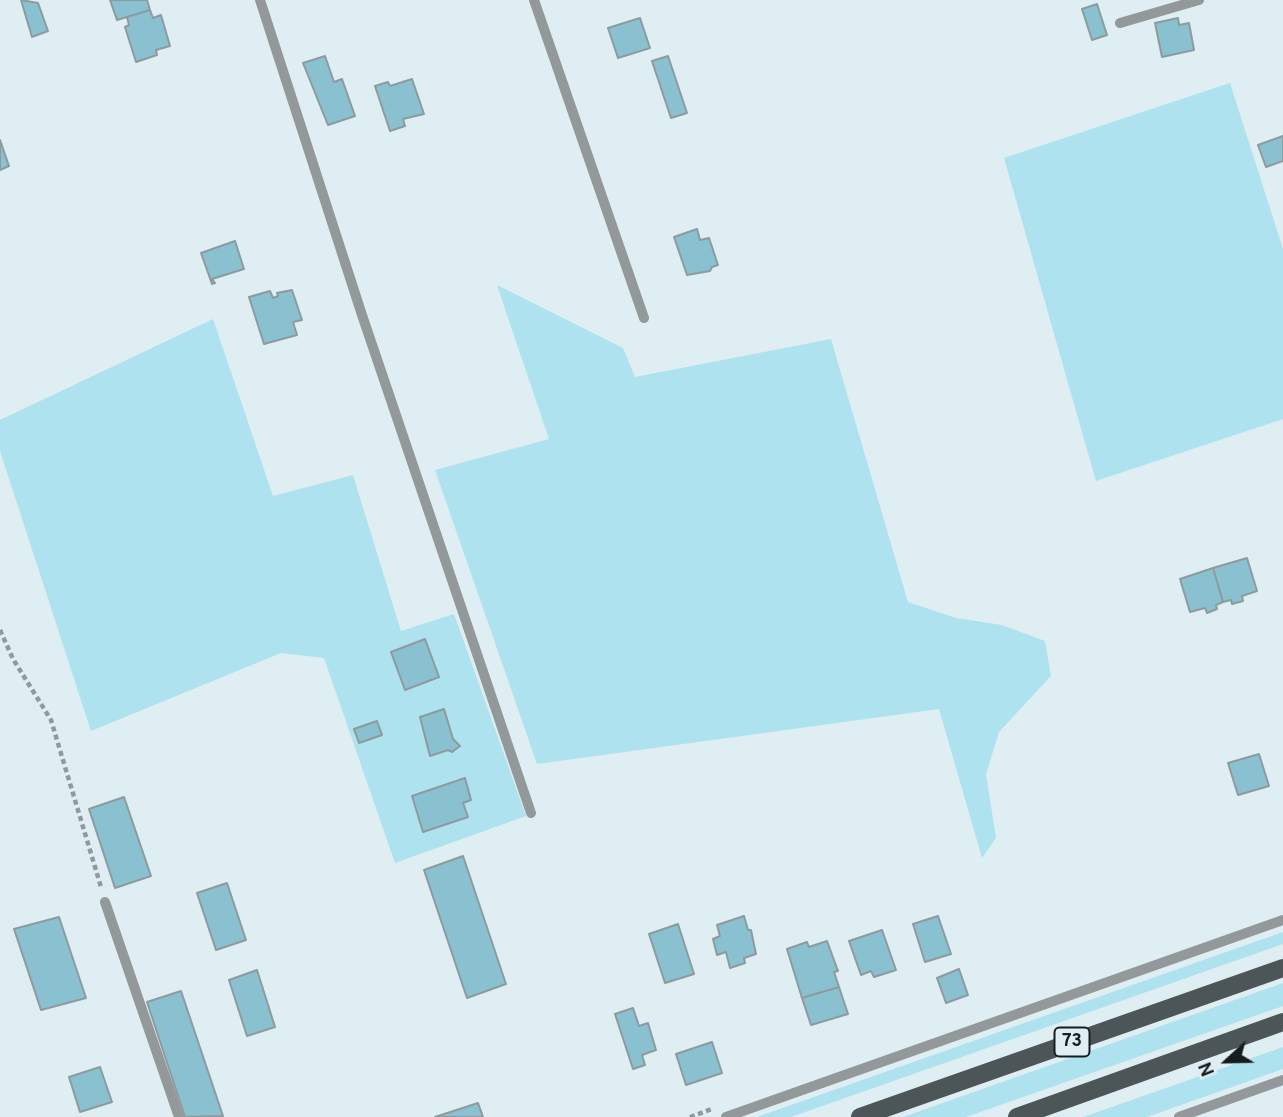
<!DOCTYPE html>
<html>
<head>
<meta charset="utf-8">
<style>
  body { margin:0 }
  #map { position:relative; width:1283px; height:1117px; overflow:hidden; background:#dfeef2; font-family:Overpass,sans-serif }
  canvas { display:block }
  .north { position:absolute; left:1192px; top:1026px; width:70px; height:70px; -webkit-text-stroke:5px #dfeef2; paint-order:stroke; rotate:248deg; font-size:19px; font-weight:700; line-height:28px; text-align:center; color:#171c1d }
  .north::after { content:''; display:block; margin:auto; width:24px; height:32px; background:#171c1d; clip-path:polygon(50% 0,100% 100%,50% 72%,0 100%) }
</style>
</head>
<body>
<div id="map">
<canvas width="1283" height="1117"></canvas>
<div class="north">N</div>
</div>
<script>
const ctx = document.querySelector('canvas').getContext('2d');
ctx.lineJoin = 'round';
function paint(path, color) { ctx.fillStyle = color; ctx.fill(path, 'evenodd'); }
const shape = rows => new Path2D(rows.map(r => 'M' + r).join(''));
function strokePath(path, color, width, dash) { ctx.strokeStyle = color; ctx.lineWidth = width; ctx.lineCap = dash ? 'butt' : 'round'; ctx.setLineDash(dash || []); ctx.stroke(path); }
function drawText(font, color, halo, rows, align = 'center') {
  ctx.font = font + ' Overpass,sans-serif'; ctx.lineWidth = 5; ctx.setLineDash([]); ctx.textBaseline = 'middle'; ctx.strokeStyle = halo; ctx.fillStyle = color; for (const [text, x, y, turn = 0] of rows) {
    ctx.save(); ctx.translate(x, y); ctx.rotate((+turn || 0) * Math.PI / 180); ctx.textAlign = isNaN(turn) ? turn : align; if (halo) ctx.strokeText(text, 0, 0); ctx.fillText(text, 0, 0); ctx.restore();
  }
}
paint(shape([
  [1230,83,1283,249,1283,419,1096,481,1004,158],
  [497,285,623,348,635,377,831,339,908,602,956,618,1002,625,1045,641,1051,676,999,732,986,774,996,838,982,858,939,709,537,764,435,470,549,439],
  [213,319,273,496,353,475,401,631,454,614,526,816,395,863,324,658,281,653,91,731,0,451,0,420],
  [1283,932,1283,944,791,1117,757,1117],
  [1283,983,1283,1006,966,1117,903,1117],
  [1283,1047,1283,1069,1147,1117,1083,1117]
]), '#aee2ef');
const building = shape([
  [21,0,38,3,48,31,32,37,21,0],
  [110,0,147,0,150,10,117,20,110,0],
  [1097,4,1107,35,1092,40,1082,9,1097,4],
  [150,10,153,18,161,15,170,46,156,50,157,55,136,62,125,27,129,25,127,17,150,10],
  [640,18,650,48,618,58,608,28,640,18],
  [1178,18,1179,25,1189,23,1194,50,1162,57,1155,23,1178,18],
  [325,56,334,82,342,79,355,116,328,125,303,63,325,56],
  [668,56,687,113,671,118,652,61,668,56],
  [412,79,424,114,403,119,405,126,390,131,375,86,388,82,390,86,412,79],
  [1283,136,1283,161,1266,167,1258,145,1283,136],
  [0,140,9,166,0,170,0,140],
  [697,229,700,240,709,238,718,265,712,267,710,271,687,275,674,237,697,229],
  [235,241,244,269,212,279,215,283,212,284,201,253,235,241],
  [292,290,302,320,293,322,297,335,264,344,249,297,270,291,273,298,278,296,277,293,292,290],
  [1247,558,1257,591,1242,596,1243,601,1232,604,1231,600,1223,602,1213,568,1247,558],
  [1213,568,1223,602,1216,605,1217,609,1207,613,1205,608,1190,612,1180,579,1213,568],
  [425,639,439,677,405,690,391,652,425,639],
  [444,709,453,739,460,746,452,752,448,750,430,756,420,717,444,709],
  [377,721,382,735,359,743,354,729,377,721],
  [1259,754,1269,786,1238,795,1228,763,1259,754],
  [465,778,471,800,463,803,468,817,423,832,412,796,465,778],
  [124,797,151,876,115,888,89,809,124,797],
  [463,856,506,984,467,998,424,870,463,856],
  [227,883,246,940,216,950,197,893,227,883],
  [744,916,748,930,751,930,756,954,744,958,745,963,730,968,726,952,717,955,713,939,720,936,717,925,744,916],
  [938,916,951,954,925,962,913,924,938,916],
  [59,917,86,998,41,1010,14,929,59,917],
  [678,924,694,974,665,983,649,934,678,924],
  [882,930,896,970,874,977,871,971,861,975,849,941,882,930],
  [827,941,838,971,834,972,839,987,802,998,787,949,807,942,809,947,827,941],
  [959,969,968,995,946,1003,937,978,959,969],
  [257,970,275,1027,247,1036,229,980,257,970],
  [839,987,848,1014,811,1025,802,998,839,987],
  [181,991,223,1116,185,1117,147,1002,181,991],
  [633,1008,639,1026,648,1023,656,1050,642,1055,645,1065,633,1069,615,1014,633,1008],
  [712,1042,722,1073,686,1085,676,1054,712,1042],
  [100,1067,112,1102,80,1112,69,1077,100,1067],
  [478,1103,483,1117,435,1117,478,1103]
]);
paint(building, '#89c1d0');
strokePath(building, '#8d9b9f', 2);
strokePath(shape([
  [0,630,13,659,51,720,101,887],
  [690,1117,712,1109]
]), '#8f9a9d', 4.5, [5, 3.5]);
strokePath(shape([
  [260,0,362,315,531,813],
  [534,0,644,318],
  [1120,23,1199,0],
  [105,902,179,1117],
  [726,1117,1283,920],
  [1179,1117,1283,1080]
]), '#93999a', 10);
strokePath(shape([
  [860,1117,1283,968],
  [1017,1117,1283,1022]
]), '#4c5659', 18);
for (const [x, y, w] of [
  [1072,1042,35]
]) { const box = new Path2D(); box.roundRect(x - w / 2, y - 14.5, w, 29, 5); ctx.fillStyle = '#dfeef2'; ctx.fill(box); strokePath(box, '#171c1d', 2); }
drawText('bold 18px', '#171c1d', null, [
  ["73",1072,1042]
]);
</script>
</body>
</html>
